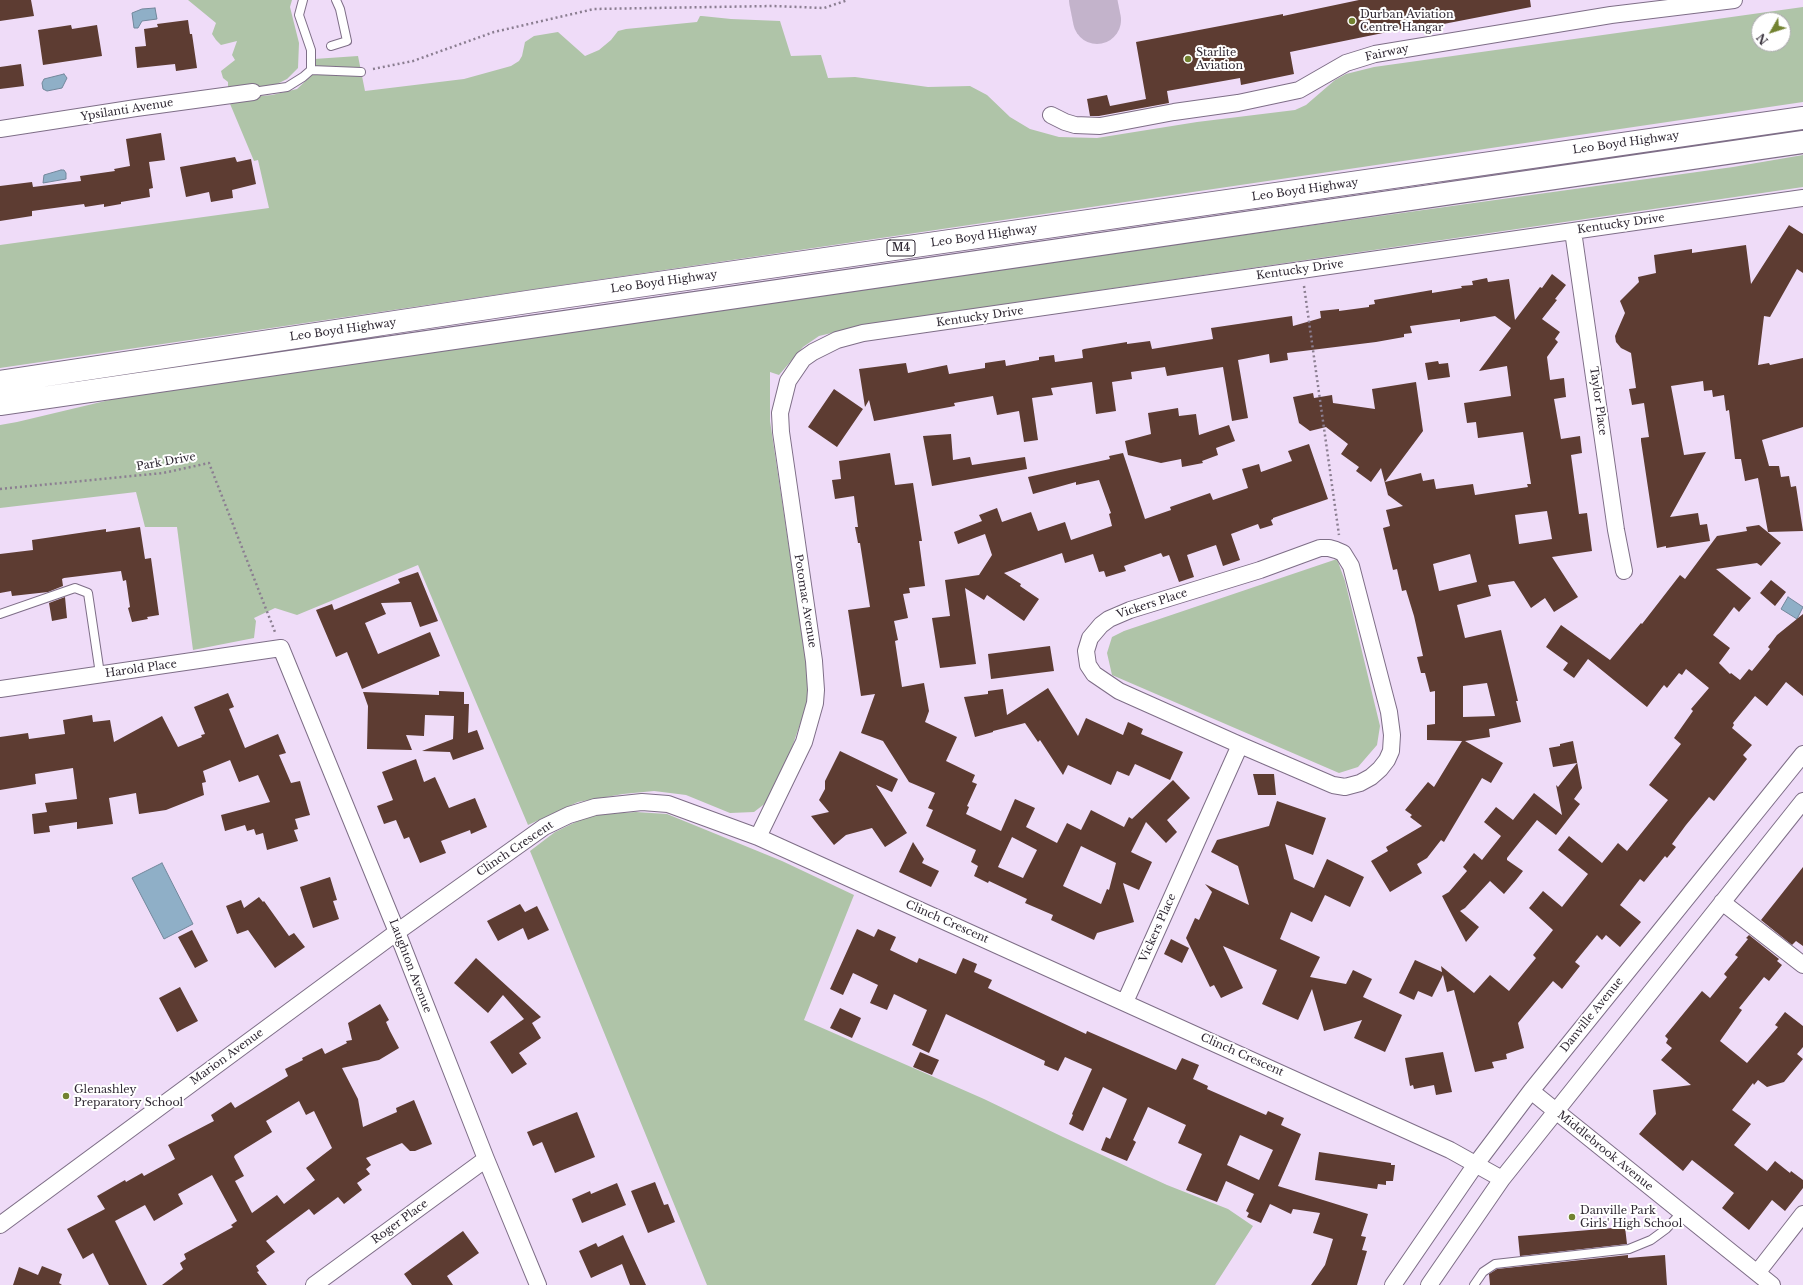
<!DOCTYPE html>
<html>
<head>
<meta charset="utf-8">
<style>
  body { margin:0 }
  #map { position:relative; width:1803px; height:1285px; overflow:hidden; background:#efdcf8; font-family:"Libre Baskerville",serif }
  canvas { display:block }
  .north { position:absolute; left:1751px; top:12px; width:40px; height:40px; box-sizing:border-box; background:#fff; border:1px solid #aca9ae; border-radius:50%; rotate:231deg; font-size:11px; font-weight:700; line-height:16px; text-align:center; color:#302934 }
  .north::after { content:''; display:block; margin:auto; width:14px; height:18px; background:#728230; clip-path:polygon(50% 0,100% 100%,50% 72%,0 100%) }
</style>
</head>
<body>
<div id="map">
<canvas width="1803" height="1285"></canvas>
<div class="north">N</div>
</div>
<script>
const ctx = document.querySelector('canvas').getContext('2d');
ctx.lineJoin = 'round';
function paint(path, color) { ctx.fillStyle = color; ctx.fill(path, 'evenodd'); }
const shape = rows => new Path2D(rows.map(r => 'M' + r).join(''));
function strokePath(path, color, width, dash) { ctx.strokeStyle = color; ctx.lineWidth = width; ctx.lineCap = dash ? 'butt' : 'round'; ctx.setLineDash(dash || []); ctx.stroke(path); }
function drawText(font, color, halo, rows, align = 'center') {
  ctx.font = font + ' "Libre Baskerville",serif'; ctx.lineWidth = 4; ctx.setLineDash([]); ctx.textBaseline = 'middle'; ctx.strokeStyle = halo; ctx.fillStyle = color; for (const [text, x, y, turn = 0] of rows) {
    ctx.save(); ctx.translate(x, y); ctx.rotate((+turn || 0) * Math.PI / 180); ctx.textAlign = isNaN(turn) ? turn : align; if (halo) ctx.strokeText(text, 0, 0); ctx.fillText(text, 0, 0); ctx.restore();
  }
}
paint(shape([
  [188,0,292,0,290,7,299,43,298,68,287,79,273,86,228,91,228,82,223,78,221,71,235,60,232,55,237,41,221,45,216,40,212,34,216,23],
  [1803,7,1803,102,0,368,0,245,269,208,258,160,254,161,228,99,272,95,297,89,313,74,314,59,358,56,365,91,464,79,511,66,519,61,522,56,525,42,534,36,558,32,585,56,599,50,611,40,618,31,626,29,697,22,700,16,702,16,731,19,780,21,791,56,821,55,828,78,855,77,928,87,970,86,987,95,1010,117,1030,129,1059,137,1097,138,1197,122,1295,110,1306,105,1335,80,1346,74,1374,67],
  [1759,20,1783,20,1783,44,1759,44],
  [1803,155,1803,187,897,320,844,330,819,336,803,347,779,375,770,372,770,421,807,668,807,704,789,756,767,802,754,812,730,813,686,795,654,791,623,794,578,802,528,825,418,565,297,615,275,608,254,618,256,621,254,638,193,650,177,527,145,527,136,492,0,508,0,425,17,422,143,392,761,302,1733,167],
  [1337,559,1345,581,1380,726,1377,745,1358,767,1339,773,1112,675,1107,653,1112,637,1124,631],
  [636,812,667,814,782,861,854,895,804,1020,984,1099,1063,1137,1167,1185,1228,1209,1253,1226,1215,1285,707,1285,530,851,555,832,584,818,604,814]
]), '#afc4a8');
const water = shape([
  [155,8,157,19,142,21,138,28,134,28,132,13,142,9,155,8],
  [64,74,67,78,62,88,47,91,43,89,42,83,44,79,64,74],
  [61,170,64,170,66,173,66,179,43,183,44,175,61,170],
  [1788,597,1803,607,1797,619,1781,609,1788,597],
  [162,863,193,924,164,939,132,878,162,863]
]);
paint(water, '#8fafc7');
strokePath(water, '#72879b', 1);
strokePath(shape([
  [1093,0,1097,20]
]), '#c3b3cb', 48);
paint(shape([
  [0,0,31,0,34,16,0,21],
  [1359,0,1530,0,1531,7,1423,28,1422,25,1290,52,1294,74,1241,85,1240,78,1167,91,1169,103,1099,116,1090,116,1087,99,1107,95,1110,106,1146,99,1136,42,1283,14,1283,16],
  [188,20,190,34,192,34,197,68,176,71,175,64,137,68,135,47,146,46,144,29,158,27,157,24],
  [71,25,72,29,97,25,102,56,43,65,38,30],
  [21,64,24,86,0,89,0,67],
  [161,133,165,160,149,162,153,188,149,189,150,197,121,202,121,204,104,207,104,204,85,207,84,204,32,211,32,216,0,221,0,186,32,182,33,187,81,181,80,176,115,171,114,169,130,166,126,139],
  [235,157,237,162,251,159,256,184,232,190,233,198,211,202,209,192,186,197,180,167],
  [1789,225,1803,234,1803,273,1797,269,1770,317,1764,316,1758,365,1769,363,1770,365,1803,358,1803,427,1762,440,1769,466,1779,466,1781,477,1789,476,1791,487,1796,486,1803,531,1768,532,1758,478,1745,481,1741,459,1735,459,1729,410,1726,411,1724,395,1713,397,1712,390,1704,391,1703,381,1671,386,1684,455,1706,452,1670,517,1698,513,1700,525,1707,524,1710,541,1666,548,1666,546,1657,548,1641,441,1641,438,1649,437,1644,403,1632,405,1629,389,1636,388,1631,353,1621,348,1616,342,1615,336,1625,313,1620,301,1639,282,1638,277,1656,273,1654,255,1692,249,1692,253,1746,245,1751,284],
  [1552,274,1566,285,1555,299,1557,300,1542,319,1560,332,1555,339,1558,342,1547,357,1550,380,1564,378,1566,397,1554,399,1561,439,1580,436,1582,453,1571,455,1579,514,1587,513,1592,551,1552,557,1578,597,1554,612,1545,598,1531,608,1514,581,1488,585,1491,596,1457,605,1465,638,1501,630,1518,701,1516,701,1521,722,1489,729,1490,737,1465,741,1503,763,1491,783,1482,778,1444,842,1441,840,1427,858,1417,864,1422,873,1390,892,1371,861,1388,851,1386,847,1422,826,1410,817,1412,815,1405,810,1428,782,1434,787,1462,741,1427,740,1427,725,1435,724,1435,691,1430,692,1425,673,1421,673,1417,657,1423,656,1414,616,1406,590,1402,591,1397,569,1393,570,1383,528,1390,526,1386,510,1403,506,1388,495,1381,468,1371,482,1356,471,1359,467,1341,454,1348,444,1326,427,1310,431,1299,423,1293,397,1313,393,1314,398,1332,395,1333,403,1375,409,1372,389,1416,382,1423,431,1385,482,1421,473,1423,481,1434,479,1436,489,1473,484,1475,495,1528,487,1527,484,1531,484,1523,432,1478,438,1476,422,1467,423,1464,403,1511,396,1507,366,1479,371,1511,328,1495,316,1460,322,1460,319,1410,326,1412,333,1404,334,1404,337,1376,342,1287,353,1288,360,1270,363,1269,354,1238,360,1248,418,1232,421,1223,367,1167,376,1165,367,1131,372,1132,379,1112,382,1116,411,1096,414,1092,382,1051,388,1053,395,1032,398,1038,440,1024,442,1019,411,997,415,993,396,954,403,955,406,874,421,869,400,865,407,859,369,906,363,908,373,947,365,949,374,985,368,985,363,1005,360,1006,366,1039,360,1039,357,1054,355,1055,362,1083,358,1082,350,1084,349,1127,342,1127,344,1150,341,1152,349,1213,339,1211,328,1292,316,1293,326,1321,318,1320,311,1339,309,1339,311,1369,307,1369,305,1375,304,1374,300,1432,290,1432,293,1462,288,1461,286,1473,285,1472,281,1487,278,1488,282,1509,279,1515,320,1540,287,1542,288],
  [1547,511,1552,539,1519,544,1515,515],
  [1470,554,1477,582,1439,591,1433,564],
  [1487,683,1495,716,1463,717,1463,686],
  [1438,361,1439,364,1448,363,1450,377,1428,380,1425,363],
  [834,389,863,409,837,447,808,427],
  [1178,408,1179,416,1196,414,1199,435,1229,425,1235,441,1216,448,1218,455,1202,461,1203,463,1182,467,1181,459,1161,463,1128,455,1125,441,1151,434,1148,413],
  [951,434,953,460,970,457,972,465,1025,457,1027,469,932,486,923,436],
  [1309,444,1328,499,1273,518,1273,519,1271,520,1273,525,1260,529,1258,524,1231,534,1240,560,1223,566,1216,545,1187,555,1194,577,1179,582,1169,555,1163,557,1161,553,1124,566,1126,571,1106,577,1104,571,1099,572,1093,554,1065,563,1062,553,1004,573,1021,584,1020,586,1039,599,1024,621,987,595,984,600,965,588,976,664,940,668,932,618,950,616,945,580,979,575,992,555,985,534,958,544,954,532,982,521,979,515,997,508,1002,522,1031,512,1038,531,1065,522,1071,540,1112,526,1109,514,1111,513,1099,480,1076,485,1076,482,1033,494,1028,477,1110,459,1109,456,1123,453,1145,519,1171,510,1170,507,1210,493,1213,500,1248,488,1242,469,1259,464,1261,472,1292,461,1288,451],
  [890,453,895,485,913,483,922,541,919,541,925,586,909,588,910,593,903,594,908,618,894,621,898,640,895,641,902,687,924,683,929,711,925,722,957,737,946,761,975,775,972,782,977,784,967,806,969,807,966,814,1001,831,1015,799,1035,808,1026,827,1057,843,1067,823,1081,830,1091,810,1124,827,1129,817,1132,819,1173,780,1190,798,1167,820,1177,832,1166,843,1146,822,1131,852,1152,862,1139,890,1123,883,1134,922,1097,933,1094,940,1051,920,1053,915,1025,903,1027,899,989,881,988,883,974,876,978,866,971,862,976,850,926,826,933,810,928,808,935,793,909,782,883,741,861,733,875,694,861,696,848,610,870,607,860,543,858,543,855,527,858,527,854,496,835,499,832,480,841,479,839,461],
  [1012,837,1037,850,1023,878,998,867],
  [1081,846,1116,863,1109,890,1107,889,1101,904,1063,886],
  [1759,525,1781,543,1761,566,1757,563,1716,569,1751,598,1739,612,1734,607,1713,635,1730,648,1719,663,1730,674,1731,673,1740,680,1749,669,1752,671,1770,649,1768,647,1777,635,1803,614,1803,696,1786,682,1767,706,1755,696,1733,723,1734,725,1732,728,1752,745,1743,755,1747,759,1714,801,1709,797,1686,825,1672,844,1676,847,1667,858,1665,856,1644,882,1640,879,1620,905,1641,922,1620,947,1606,935,1602,940,1597,935,1575,962,1580,966,1562,989,1553,981,1518,1023,1524,1048,1506,1054,1507,1059,1492,1062,1494,1068,1475,1072,1454,990,1447,992,1443,975,1432,997,1418,991,1414,1000,1399,993,1415,960,1442,972,1441,966,1474,993,1490,975,1509,991,1536,958,1533,955,1553,930,1529,908,1543,891,1562,907,1588,874,1558,850,1569,836,1602,863,1618,843,1627,851,1668,800,1649,785,1681,744,1674,738,1693,711,1691,709,1709,688,1686,669,1682,675,1679,673,1667,688,1664,685,1647,707,1588,659,1574,678,1563,670,1568,663,1546,647,1561,625,1610,660,1641,623,1642,624,1680,575,1685,579,1717,536,1747,531,1746,527],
  [140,527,145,559,151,558,159,615,147,617,148,619,132,622,128,608,130,607,126,580,123,581,121,571,64,578,62,579,63,586,48,592,12,596,11,591,0,593,0,554,33,550,32,540,106,529,106,532],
  [418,572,438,621,420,627,411,602,381,603,386,614,365,623,378,654,430,632,440,656,362,689,347,652,336,657,316,610,332,604,334,610,400,583,398,579],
  [1771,580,1786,592,1775,606,1760,593],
  [65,597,67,618,52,621,49,603],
  [1050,646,1054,671,991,679,988,654],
  [1048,688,1078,736,1086,718,1123,735,1128,722,1143,729,1141,734,1183,752,1170,780,1135,764,1129,776,1117,771,1111,785,1068,765,1063,775,1040,740,1038,742,1025,723,993,731,993,732,975,737,964,697,988,694,988,691,1003,689,1007,715],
  [439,691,464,692,464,704,469,704,468,733,477,730,484,749,453,760,450,752,422,751,453,739,454,716,425,715,424,736,406,735,412,750,367,749,368,706,363,692,439,695],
  [228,693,234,707,229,709,245,748,278,734,286,753,279,755,291,783,300,781,310,815,295,819,298,829,294,830,298,841,267,850,263,833,256,835,254,829,247,831,245,825,225,831,221,815,270,802,258,775,239,782,230,760,203,771,206,782,202,783,204,795,166,810,139,814,136,793,109,798,113,824,77,829,77,822,49,826,50,832,34,834,32,814,47,812,45,803,77,799,73,768,35,774,36,784,0,790,0,737,28,733,29,739,65,734,63,720,92,715,93,722,110,720,114,742,162,716,178,747,202,737,201,735,205,734,194,707],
  [1573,741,1582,788,1574,799,1580,804,1556,835,1537,820,1507,858,1507,860,1523,871,1516,880,1504,894,1490,881,1465,908,1460,911,1479,927,1466,942,1442,896,1449,892,1467,871,1463,867,1474,853,1482,860,1501,836,1484,822,1496,807,1513,820,1534,793,1562,815,1556,785,1558,787,1577,763,1553,767,1549,748,1560,746,1560,744],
  [840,751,898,779,892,792,876,785,907,833,885,847,872,828,846,835,834,845,811,816,829,812,819,800,825,789,825,781],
  [416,759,424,782,435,777,449,808,475,798,487,827,471,834,470,830,441,841,446,853,420,863,409,837,404,839,396,820,384,824,377,806,393,800,382,772],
  [1253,774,1274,774,1276,795,1258,795],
  [1277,801,1326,818,1313,855,1285,844,1294,879,1314,888,1327,859,1364,877,1350,907,1325,895,1312,922,1291,912,1280,939,1320,957,1310,977,1346,984,1353,970,1372,979,1363,997,1402,1015,1385,1052,1354,1038,1362,1020,1324,1031,1312,989,1298,1020,1262,1004,1277,970,1223,946,1243,988,1221,998,1214,985,1210,987,1186,938,1195,918,1199,920,1212,892,1205,884,1249,905,1238,866,1211,852,1217,840,1269,826],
  [913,842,924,859,922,863,939,871,931,887,899,872],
  [1803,867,1803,946,1796,941,1792,945,1761,920],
  [330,877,337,900,333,901,339,919,313,928,300,887],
  [259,897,263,902,264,901,289,936,294,933,305,947,275,968,248,930,237,934,226,906,241,900,244,908],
  [520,904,525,912,537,906,549,930,528,940,523,928,498,941,487,921],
  [857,929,874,937,878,929,896,937,890,950,917,963,919,958,956,974,963,958,977,964,974,972,992,980,988,988,1086,1034,1087,1031,1176,1070,1182,1058,1199,1065,1193,1079,1208,1086,1207,1089,1266,1115,1268,1111,1284,1118,1281,1125,1301,1134,1278,1186,1368,1214,1361,1236,1366,1237,1362,1250,1367,1251,1357,1285,1311,1285,1325,1265,1333,1239,1313,1233,1320,1213,1293,1209,1291,1214,1270,1204,1261,1223,1247,1217,1249,1213,1246,1211,1254,1194,1226,1181,1217,1202,1186,1190,1202,1154,1178,1143,1186,1125,1148,1107,1133,1140,1136,1142,1127,1161,1101,1150,1106,1137,1110,1139,1127,1099,1103,1087,1083,1131,1069,1124,1073,1115,1072,1114,1092,1069,1065,1057,1058,1071,1044,1065,1045,1061,946,1014,929,1053,912,1045,927,1010,894,994,887,1010,870,1003,878,985,853,973,843,995,830,989],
  [1240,1135,1273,1150,1259,1180,1227,1165],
  [192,930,208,961,195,968,178,937],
  [1749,935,1779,959,1777,961,1782,965,1769,981,1764,977,1739,1008,1742,1010,1720,1041,1747,1063,1778,1027,1775,1025,1785,1012,1803,1026,1803,1047,1797,1054,1803,1059,1784,1082,1767,1087,1758,1080,1754,1085,1753,1083,1732,1110,1751,1124,1734,1145,1767,1171,1775,1161,1790,1173,1791,1171,1803,1180,1803,1188,1785,1211,1772,1200,1749,1230,1722,1208,1734,1193,1692,1160,1683,1171,1639,1134,1656,1114,1653,1090,1691,1085,1661,1060,1672,1048,1666,1043,1668,1039,1665,1036,1702,991,1710,998,1727,977,1724,974,1738,957,1735,955,1748,939,1746,938],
  [1171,939,1189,948,1182,963,1164,954],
  [476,958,541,1017,532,1023,541,1038,519,1053,527,1064,512,1074,490,1042,524,1019,503,995,488,1013,454,983],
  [180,987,198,1021,177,1032,159,998],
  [380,1004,389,1020,386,1022,390,1031,399,1048,379,1060,342,1068,358,1099,363,1127,397,1112,396,1108,414,1100,432,1144,415,1151,410,1151,402,1143,366,1158,371,1165,366,1169,370,1174,357,1183,362,1190,344,1204,338,1197,314,1215,309,1209,266,1241,275,1252,256,1266,259,1271,257,1272,267,1285,162,1285,183,1269,180,1263,186,1259,184,1254,233,1227,231,1225,237,1221,212,1175,178,1194,183,1204,154,1221,145,1205,115,1221,147,1285,109,1285,93,1253,83,1259,67,1229,105,1209,97,1196,125,1180,126,1182,142,1173,144,1176,175,1159,168,1145,214,1121,211,1115,231,1102,235,1108,288,1076,285,1069,303,1060,302,1058,322,1048,325,1054,347,1043,346,1041,352,1040,348,1023],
  [299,1101,306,1115,314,1111,332,1148,306,1168,315,1180,284,1204,277,1195,252,1213,235,1181,244,1176,234,1157,235,1155,272,1132,266,1121],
  [840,1008,861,1018,852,1038,830,1028],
  [920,1052,939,1060,932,1075,913,1067],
  [1443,1052,1452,1092,1436,1095,1434,1085,1414,1089,1413,1085,1410,1086,1405,1058],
  [577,1112,595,1157,555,1173,542,1142,533,1146,527,1132],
  [1319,1152,1391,1163,1391,1165,1395,1165,1393,1181,1386,1181,1386,1185,1378,1184,1377,1189,1315,1180],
  [655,1182,664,1205,668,1204,675,1222,648,1233,631,1191],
  [617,1183,626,1205,582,1223,572,1199,590,1191,591,1194],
  [1625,1227,1627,1244,1520,1256,1518,1236],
  [463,1231,479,1253,447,1276,453,1285,412,1285,404,1274],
  [623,1235,627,1244,646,1285,630,1285,622,1264,591,1278,579,1251,596,1243,598,1247],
  [1628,1255,1628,1258,1665,1255,1667,1285,1490,1285,1489,1274,1497,1269],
  [42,1266,62,1274,59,1283,62,1285,13,1285,19,1267,38,1275]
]), '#5d3c32');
const service = shape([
  [331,46,347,41,340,9,336,0],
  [311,70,361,72],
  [253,92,287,87,303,77,311,70,311,50,299,15,303,0],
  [0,614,75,588,88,593,100,674],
  [1474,1285,1483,1272,1495,1264,1629,1249,1651,1240,1666,1229,1682,1212]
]);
const minor = shape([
  [1051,115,1065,122,1075,125,1100,126,1174,112,1238,103,1299,90,1346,63,1375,54,1611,15,1734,0],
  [0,129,136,108,253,92],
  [1573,231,1616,530,1624,571],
  [1320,548,1329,548,1336,550,1343,553,1351,566,1389,712,1392,735,1391,751,1387,760,1380,769,1371,777,1360,783,1345,787,1333,785,1240,745,1119,691,1094,674,1088,665,1086,651,1090,638,1101,625,1109,619,1130,610,1260,570,1320,548],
  [0,689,281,648,397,932,486,1159,538,1285],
  [758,837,804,742,815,703,816,690,814,661,781,432,780,413,788,381,803,359,813,352,837,340,863,333,1803,198],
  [1722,902,1803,965],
  [1125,1002,1240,745],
  [1531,1091,1772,1285],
  [0,1225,397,932,544,827,569,815,595,807,642,802,668,804,758,837,1450,1150,1502,1179],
  [1757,1273,1803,1214],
  [314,1285,486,1159],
  [1393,1285,1476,1164,1531,1091,1803,754],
  [1429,1285,1502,1179,1803,801]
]);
const motorway = shape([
  [0,382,534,301,1803,118],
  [0,404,1803,142]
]);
strokePath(service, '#7e6e87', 10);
strokePath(minor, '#7e6e87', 18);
strokePath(motorway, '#7e6e87', 24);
strokePath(shape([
  [373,69,413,61,494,32,594,9,773,6,824,8,848,0],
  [1304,286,1339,535],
  [0,489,163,473,209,463,275,632]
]), '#8b7e91', 2.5, [2, 3]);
strokePath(service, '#fff', 8);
strokePath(minor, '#fff', 16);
strokePath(motorway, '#fff', 22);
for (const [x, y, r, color] of [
  [1352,21,4,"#728230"],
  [1188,59,4,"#728230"],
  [66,1096,4,"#728230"],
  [1572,1217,4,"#728230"]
]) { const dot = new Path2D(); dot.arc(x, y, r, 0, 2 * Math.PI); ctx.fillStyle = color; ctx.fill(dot); strokePath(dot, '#fff', 1.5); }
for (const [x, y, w] of [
  [901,248,28]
]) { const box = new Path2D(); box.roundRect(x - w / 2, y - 8, w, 16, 3); ctx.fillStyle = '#fff'; ctx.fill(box); strokePath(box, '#302934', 1); }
drawText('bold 10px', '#302934', null, [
  ["M4",901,248]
]);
drawText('11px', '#302934', '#fff', [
  ["Durban Aviation",1360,15],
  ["Centre Hangar",1360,28],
  ["Starlite",1196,53],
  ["Aviation",1196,66],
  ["Glenashley",74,1090],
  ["Preparatory School",74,1103],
  ["Danville Park",1580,1211],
  ["Girls' High School",1580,1224]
], 'left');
drawText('11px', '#302934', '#fff', [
  ["Fairway",1387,53,-12],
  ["Ypsilanti Avenue",127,110,-9],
  ["Leo Boyd Highway",1626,143,-8],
  ["Leo Boyd Highway",1305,190,-8],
  ["Kentucky Drive",1621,224,-8],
  ["Leo Boyd Highway",984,236,-8],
  ["Kentucky Drive",1300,270,-8],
  ["Leo Boyd Highway",664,282,-8],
  ["Kentucky Drive",980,317,-8],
  ["Leo Boyd Highway",343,330,-8],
  ["Taylor Place",1598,401,82],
  ["Park Drive",166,462,-10],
  ["Potomac Avenue",805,601,81],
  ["Vickers Place",1152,604,-18],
  ["Harold Place",141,669,-8],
  ["Clinch Crescent",515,849,-34],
  ["Clinch Crescent",947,922,24],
  ["Vickers Place",1158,928,-66],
  ["Laughton Avenue",410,966,69],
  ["Danville Avenue",1592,1015,-51],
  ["Clinch Crescent",1242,1055,24],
  ["Marion Avenue",227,1057,-36],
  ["Middlebrook Avenue",1605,1151,39],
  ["Roger Place",400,1222,-36]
]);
</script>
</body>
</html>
